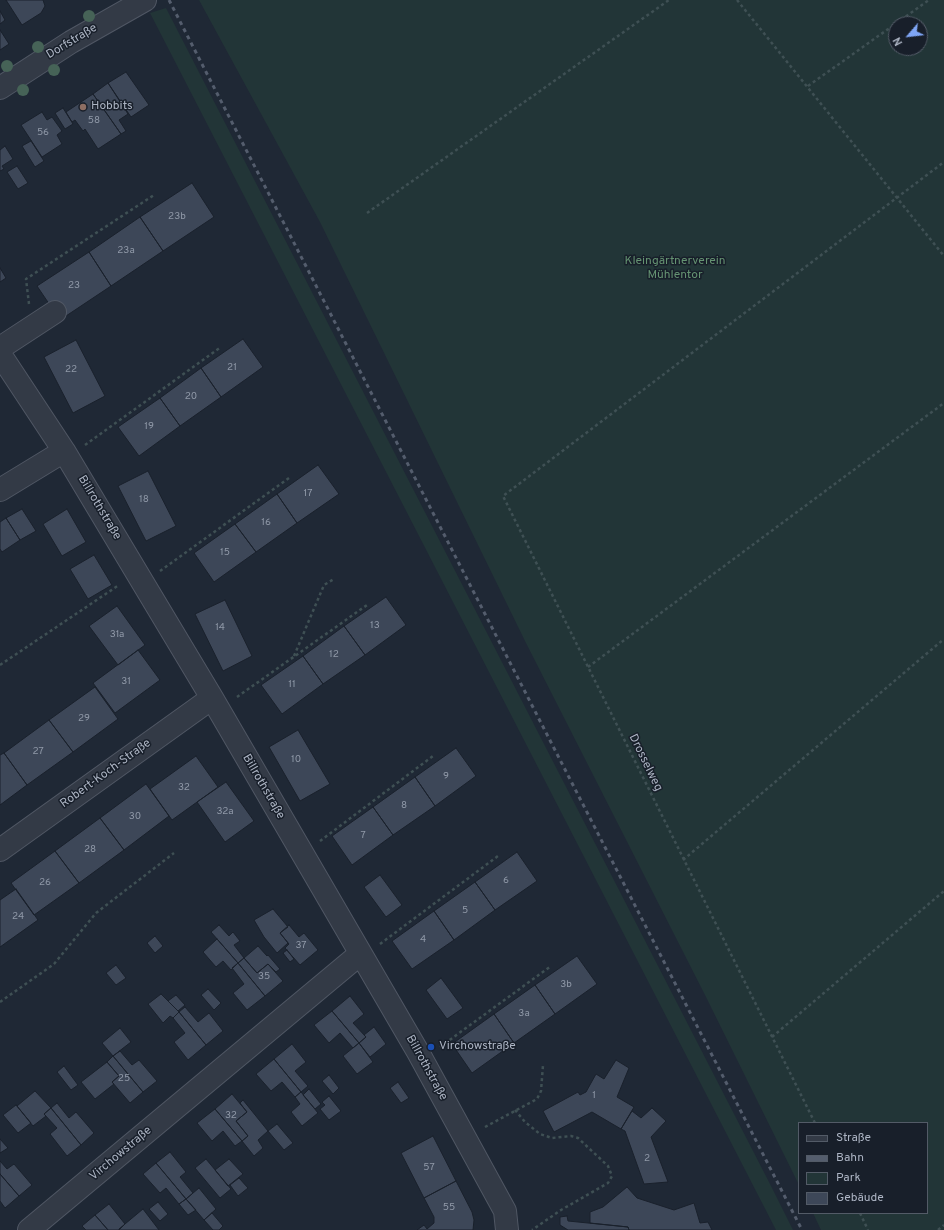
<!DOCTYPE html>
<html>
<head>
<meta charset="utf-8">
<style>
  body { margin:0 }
  #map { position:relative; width:944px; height:1230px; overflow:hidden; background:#1f2835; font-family:Overpass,sans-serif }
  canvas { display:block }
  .legend { position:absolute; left:798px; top:1122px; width:130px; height:92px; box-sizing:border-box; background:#181f2a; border:1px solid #535b67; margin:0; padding:5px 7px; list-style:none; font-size:12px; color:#acb4c3 }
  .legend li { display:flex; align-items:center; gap:8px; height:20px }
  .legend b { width:20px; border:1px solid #535b67 }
  .north { position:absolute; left:888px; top:16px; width:40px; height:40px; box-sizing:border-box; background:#181f2a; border:1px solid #535b67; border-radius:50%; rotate:242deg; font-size:11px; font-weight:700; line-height:16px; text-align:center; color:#acb4c3 }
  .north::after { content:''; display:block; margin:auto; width:14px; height:18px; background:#7fa6f6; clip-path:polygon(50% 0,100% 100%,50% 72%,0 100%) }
</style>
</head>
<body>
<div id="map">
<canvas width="944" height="1230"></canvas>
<ul class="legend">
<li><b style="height:5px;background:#333a46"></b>Straße</li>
<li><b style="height:5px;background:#545d6d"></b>Bahn</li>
<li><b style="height:11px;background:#223537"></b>Park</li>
<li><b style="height:11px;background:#3d4758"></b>Gebäude</li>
</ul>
<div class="north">N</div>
</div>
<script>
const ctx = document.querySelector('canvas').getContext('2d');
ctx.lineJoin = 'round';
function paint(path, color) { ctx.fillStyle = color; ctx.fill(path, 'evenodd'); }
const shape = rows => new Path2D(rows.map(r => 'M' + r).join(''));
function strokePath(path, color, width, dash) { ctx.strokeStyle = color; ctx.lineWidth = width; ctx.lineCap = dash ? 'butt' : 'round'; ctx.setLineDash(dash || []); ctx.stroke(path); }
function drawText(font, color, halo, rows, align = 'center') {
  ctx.font = font + ' Overpass,sans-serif'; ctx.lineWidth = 3; ctx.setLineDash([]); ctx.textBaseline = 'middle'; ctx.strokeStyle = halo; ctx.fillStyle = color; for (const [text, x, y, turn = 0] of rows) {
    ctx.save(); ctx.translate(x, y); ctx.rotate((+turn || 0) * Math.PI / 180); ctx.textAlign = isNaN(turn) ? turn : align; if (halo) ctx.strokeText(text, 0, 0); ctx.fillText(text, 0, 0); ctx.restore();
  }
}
paint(shape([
  [199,0,944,0,944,1230,821,1230,813,1213,927,1213,927,1123,799,1123,799,1185,705,995,526,643,320,222],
  [896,24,920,24,920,48,896,48],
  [166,8,770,1184,793,1230,776,1230,150,13]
]), '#223537');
const building = shape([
  [6,0,43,0,45,6,41,13,22,25,6,0],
  [0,11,5,20,0,24,0,11],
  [0,30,9,44,0,50,0,30],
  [126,72,149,105,131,117,108,83,126,72],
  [108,83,128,114,119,120,126,131,121,134,93,94,108,83],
  [93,94,121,134,98,149,85,129,83,131,75,120,72,122,66,112,93,94],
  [63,108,73,124,65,129,55,113,63,108],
  [42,112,47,120,52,117,62,131,57,135,62,144,42,157,21,125,42,112],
  [31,141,44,161,35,167,22,146,31,141],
  [5,146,13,159,2,166,4,169,0,171,0,150,5,146],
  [17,166,28,183,18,189,7,172,17,166],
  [192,183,214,217,163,251,140,217,192,183],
  [140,217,163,251,111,286,89,252,140,217],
  [89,252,111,286,60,320,37,286,89,252],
  [0,268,6,278,0,282,0,268],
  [243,339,263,367,221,397,201,368,243,339],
  [76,340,105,396,73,413,44,357,76,340],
  [201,368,221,397,180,426,160,398,201,368],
  [160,398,180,426,139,456,118,427,160,398],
  [318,465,339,494,297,523,277,494,318,465],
  [148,471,176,526,146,541,118,486,148,471],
  [277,494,297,523,256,552,235,524,277,494],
  [22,509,36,531,20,540,6,518,22,509],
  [67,509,86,542,62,556,43,524,67,509],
  [6,518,20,540,2,552,0,549,0,522,6,518],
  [235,524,256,552,214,582,194,553,235,524],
  [94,555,112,585,88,599,70,569,94,555],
  [386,597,406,625,365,655,344,626,386,597],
  [225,600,252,656,223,671,195,614,225,600],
  [117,606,145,645,118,665,89,626,117,606],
  [344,626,365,655,323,684,303,656,344,626],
  [138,650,160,680,115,713,93,683,138,650],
  [303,656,323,684,282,714,261,685,303,656],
  [95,687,118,719,73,752,49,720,95,687],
  [49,720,73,752,27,785,4,753,49,720],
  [298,730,330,784,300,801,269,747,298,730],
  [456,748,476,776,435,806,415,777,456,748],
  [4,753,27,785,0,805,0,755,4,753],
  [196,756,218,787,172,820,150,789,196,756],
  [415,777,435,806,393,835,373,807,415,777],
  [226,782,254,821,225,842,197,802,226,782],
  [146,784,169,816,124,850,100,818,146,784],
  [373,807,393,835,352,865,332,836,373,807],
  [100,818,124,850,79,883,55,851,100,818],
  [55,851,79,883,34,915,11,883,55,851],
  [517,852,537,881,495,910,475,882,517,852],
  [380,875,402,905,386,917,364,887,380,875],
  [475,882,495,910,454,940,434,911,475,882],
  [16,889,38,920,0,947,0,900,16,889],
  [273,909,288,927,280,933,288,943,277,953,264,937,254,920,273,909],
  [434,911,454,940,412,969,392,941,434,911],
  [219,925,229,936,233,932,240,941,234,945,244,958,238,963,211,932,219,925],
  [289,925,299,937,304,933,318,950,300,965,285,948,289,944,280,933,289,925],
  [155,936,163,946,155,953,147,943,155,936],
  [217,939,238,963,231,970,223,961,216,967,203,952,217,939],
  [258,946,267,956,268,955,280,969,276,972,268,964,257,973,244,958,258,946],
  [287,950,294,959,290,962,283,953,287,950],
  [577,956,597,984,555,1014,535,985,577,956],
  [244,958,257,973,268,964,283,981,265,996,238,963,244,958],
  [238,963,265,996,247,1010,233,993,244,984,232,968,238,963],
  [116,965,126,978,116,985,106,973,116,965],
  [441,978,463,1008,447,1019,426,990,441,978],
  [535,985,555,1014,514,1043,494,1014,535,985],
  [208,989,221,1003,214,1010,201,995,208,989],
  [161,994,179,1012,173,1018,170,1016,163,1023,148,1004,161,994],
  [176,995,185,1005,178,1011,168,1001,176,995],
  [350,996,364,1014,353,1023,366,1037,359,1043,332,1011,350,996],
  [185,1007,198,1022,209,1013,223,1031,206,1045,179,1012,185,1007],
  [332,1011,359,1043,353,1048,340,1033,329,1043,314,1025,332,1011],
  [179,1012,206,1045,188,1060,174,1042,185,1033,173,1018,179,1012],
  [494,1014,514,1043,472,1073,452,1044,494,1014],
  [374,1027,386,1044,370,1057,359,1043,366,1037,364,1035,374,1027],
  [120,1028,131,1042,113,1056,102,1043,120,1028],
  [359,1043,373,1062,357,1074,343,1056,359,1043],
  [292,1044,306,1062,295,1071,308,1086,301,1092,274,1059,292,1044],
  [120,1051,132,1065,139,1060,157,1081,143,1092,113,1056,120,1051],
  [113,1056,143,1092,130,1103,112,1082,119,1076,107,1062,113,1056],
  [274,1059,301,1092,295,1097,282,1082,271,1091,256,1074,274,1059],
  [616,1060,629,1068,617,1097,634,1107,621,1129,592,1112,554,1132,543,1111,578,1092,580,1095,586,1092,596,1074,604,1079,616,1060],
  [107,1062,119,1076,112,1082,114,1084,95,1099,81,1082,107,1062],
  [64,1066,78,1085,71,1090,57,1072,64,1066],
  [329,1075,339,1088,333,1094,322,1081,329,1075],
  [398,1082,409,1098,401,1103,390,1088,398,1082],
  [309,1089,321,1104,315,1109,303,1095,309,1089],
  [35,1091,51,1108,44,1114,46,1116,33,1126,17,1106,35,1091],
  [301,1092,318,1113,302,1126,291,1112,300,1104,295,1097,301,1092],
  [232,1094,247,1112,236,1121,248,1136,242,1141,215,1109,232,1094],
  [329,1096,341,1111,329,1120,320,1109,325,1105,322,1102,329,1096],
  [243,1100,268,1131,258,1140,263,1148,254,1156,242,1141,248,1136,236,1121,247,1112,240,1103,243,1100],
  [57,1103,69,1118,76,1112,94,1133,81,1145,51,1108,57,1103],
  [16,1105,31,1123,18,1133,3,1115,16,1105],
  [51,1108,81,1145,67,1156,50,1134,57,1128,44,1114,51,1108],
  [652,1108,666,1121,651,1137,668,1182,644,1184,625,1131,621,1129,632,1111,641,1118,652,1108],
  [215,1109,242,1141,235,1146,223,1131,212,1141,197,1123,215,1109],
  [277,1124,293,1143,284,1150,268,1131,277,1124],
  [433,1136,456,1181,424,1198,401,1153,433,1136],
  [0,1139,8,1148,0,1153,0,1139],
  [170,1152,186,1172,180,1177,193,1193,186,1199,156,1163,170,1152],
  [206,1159,231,1189,220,1198,195,1168,206,1159],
  [229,1159,243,1174,228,1186,215,1170,229,1159],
  [0,1161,7,1169,14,1164,32,1185,19,1196,0,1174,0,1161],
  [156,1163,186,1199,179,1204,166,1188,160,1193,143,1174,156,1163],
  [0,1174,19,1196,5,1208,0,1201,0,1174],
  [239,1178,248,1188,238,1196,230,1185,239,1178],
  [456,1181,472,1212,474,1220,473,1230,417,1230,424,1225,427,1229,434,1223,434,1217,424,1198,456,1181],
  [627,1187,637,1198,674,1210,694,1203,700,1223,708,1222,712,1230,629,1230,628,1227,590,1223,590,1212,603,1207,627,1187],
  [199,1188,216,1209,204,1220,186,1199,199,1188],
  [186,1199,196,1210,188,1215,179,1204,186,1199],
  [158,1202,168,1214,160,1221,149,1209,158,1202],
  [109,1204,125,1224,119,1230,108,1230,95,1215,109,1204],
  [143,1209,159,1230,119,1230,119,1229,143,1209],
  [212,1213,223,1226,219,1230,213,1230,204,1220,212,1213],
  [95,1215,108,1230,86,1230,82,1226,95,1215],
  [567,1216,568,1221,628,1227,629,1230,568,1230,560,1225,560,1217,567,1216]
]);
paint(building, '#3d4758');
strokePath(building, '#1a212c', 1);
const minor = shape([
  [0,88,71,42,145,0],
  [0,348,55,312],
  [0,354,64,451,137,573,212,698,418,1052,505,1211,507,1230],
  [0,490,64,451],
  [0,850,212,698],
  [29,1230,360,954]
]);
strokePath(minor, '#505764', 24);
strokePath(shape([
  [737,0,944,256],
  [808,86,929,0],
  [367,213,669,0],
  [29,304,26,279,154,195],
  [85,445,221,347],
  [160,571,289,478],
  [294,656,324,585,334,579],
  [0,665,119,585],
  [588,667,944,403],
  [237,697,367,605],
  [320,841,433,756],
  [683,860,944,639],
  [380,944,498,856],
  [0,1002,54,964,96,913,174,853],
  [772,1037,944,891],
  [440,1047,551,966],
  [515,1110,525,1122,540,1134,552,1138,571,1136,578,1138,608,1166,612,1176,608,1183,561,1210,532,1230],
  [815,1123,503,496,944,162],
  [485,1127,537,1099,541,1091,543,1065],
  [860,1213,868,1230],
  [938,1230,944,1225]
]), '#3f5054', 2.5, [3, 3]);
strokePath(minor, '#333a46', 22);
strokePath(shape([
  [169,0,802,1230]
]), '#545d6d', 3, [4, 4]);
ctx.fillStyle = '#466357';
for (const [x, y] of [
  [89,16],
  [38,47],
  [7,66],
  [54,70],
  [23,90]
]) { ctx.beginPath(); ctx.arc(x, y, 6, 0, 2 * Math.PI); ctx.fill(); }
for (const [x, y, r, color] of [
  [83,107,4,"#8d6e63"],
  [431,1047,4,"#1a4fb4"]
]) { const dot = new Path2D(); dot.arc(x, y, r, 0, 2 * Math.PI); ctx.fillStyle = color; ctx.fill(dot); strokePath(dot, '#181f2a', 1.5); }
drawText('10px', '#9099a8', null, [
  ["58",94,121],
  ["56",43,133],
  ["23b",177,217],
  ["23a",126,251],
  ["23",74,286],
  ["21",232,368],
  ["22",71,370],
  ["20",191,397],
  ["19",149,427],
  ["17",308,494],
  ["18",144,500],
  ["16",266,523],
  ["15",225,553],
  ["13",375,626],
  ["14",220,628],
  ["31a",117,635],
  ["12",334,655],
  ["31",126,682],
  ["11",292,685],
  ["29",84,719],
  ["27",38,752],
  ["10",296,760],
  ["9",446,777],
  ["32",184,788],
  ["8",404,806],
  ["32a",225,812],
  ["30",135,817],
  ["7",363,836],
  ["28",90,850],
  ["6",506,881],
  ["26",45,883],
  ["5",465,911],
  ["24",18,917],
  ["4",423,940],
  ["37",301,946],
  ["35",264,977],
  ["3b",566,985],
  ["3a",524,1014],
  ["25",124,1079],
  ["1",594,1096],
  ["32",231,1116],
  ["2",647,1159],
  ["57",429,1168],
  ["55",449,1208]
]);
drawText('12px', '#acb4c3', '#181f2a', [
  ["Dorfstraße",72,42,-31],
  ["Billrothstraße",99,508,59],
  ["Drosselweg",645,763,64],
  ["Robert-Koch-Straße",106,774,-36],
  ["Billrothstraße",263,787,60],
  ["Billrothstraße",426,1068,61],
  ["Virchowstraße",121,1154,-40]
]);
drawText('12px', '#acb4c3', '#181f2a', [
  ["Hobbits",91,107],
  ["Virchowstraße",439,1047]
], 'left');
drawText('12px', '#659372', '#181f2a', [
  ["Kleingärtnerverein",675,262],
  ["Mühlentor",675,276]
]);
</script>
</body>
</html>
